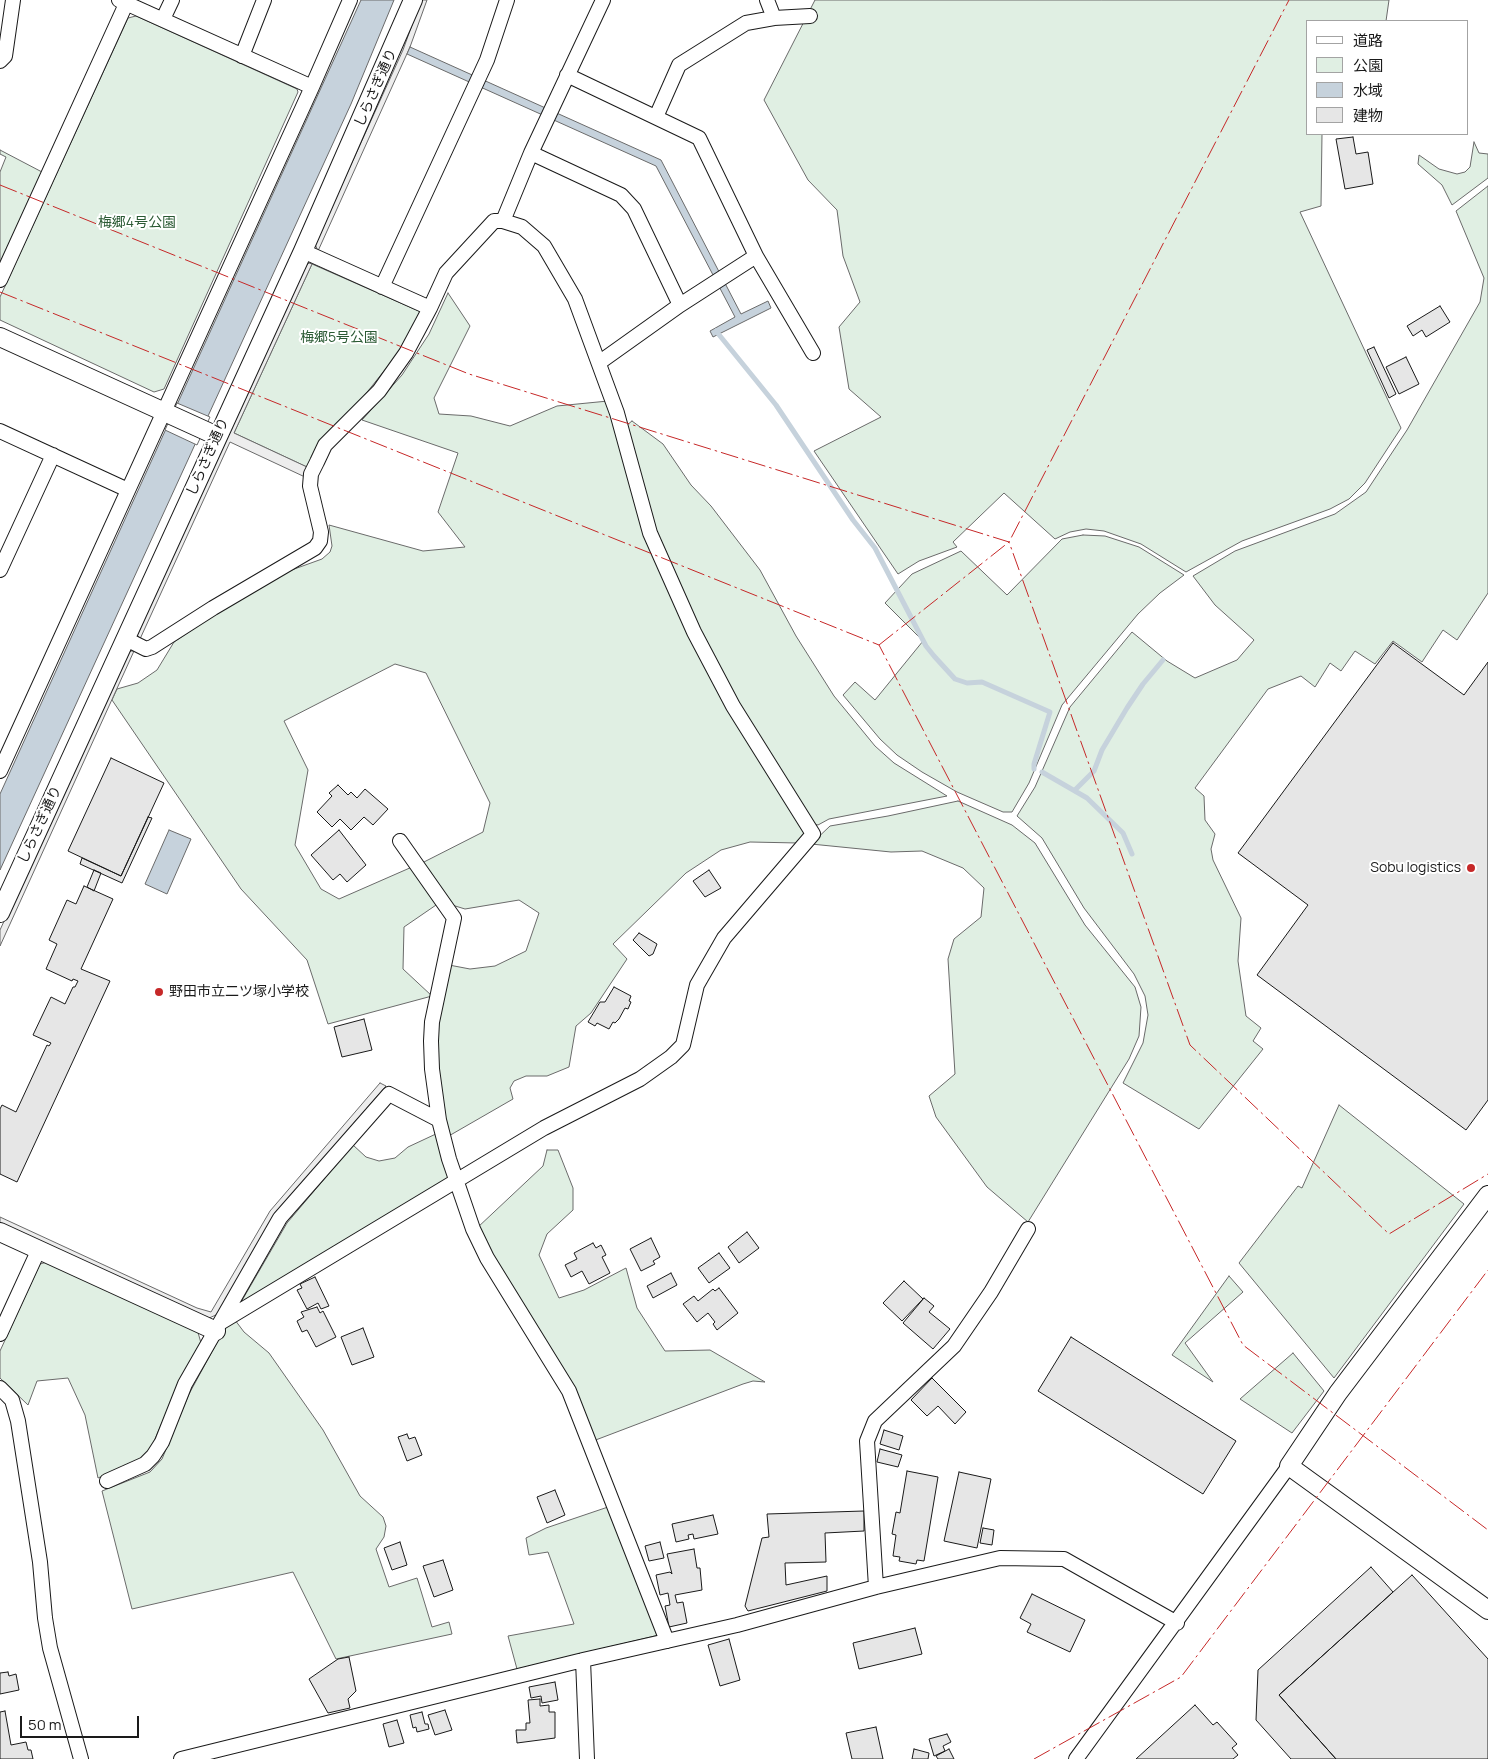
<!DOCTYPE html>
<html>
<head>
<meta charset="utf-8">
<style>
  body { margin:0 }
  #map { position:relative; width:1488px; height:1759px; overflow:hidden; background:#fff; font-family:Manrope,"Noto Sans JP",sans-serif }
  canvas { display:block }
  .legend { position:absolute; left:1306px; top:20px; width:162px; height:115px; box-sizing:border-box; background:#fff; border:1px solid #a3a3a3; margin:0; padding:6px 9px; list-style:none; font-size:15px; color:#1a1a1a }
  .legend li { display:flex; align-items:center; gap:10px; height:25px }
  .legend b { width:25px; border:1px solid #a3a3a3 }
  .scale { position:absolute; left:20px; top:1716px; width:119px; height:22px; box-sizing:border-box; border:2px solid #1a1a1a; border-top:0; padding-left:6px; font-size:15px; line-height:18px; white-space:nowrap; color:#1a1a1a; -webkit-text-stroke:4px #fff; paint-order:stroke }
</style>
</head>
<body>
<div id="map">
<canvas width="1488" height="1759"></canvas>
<ul class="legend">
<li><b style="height:6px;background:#fff"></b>道路</li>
<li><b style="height:14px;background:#e0efe3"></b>公園</li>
<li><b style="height:14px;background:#c6d2dc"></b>水域</li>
<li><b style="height:14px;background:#e6e6e6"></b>建物</li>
</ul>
<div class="scale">50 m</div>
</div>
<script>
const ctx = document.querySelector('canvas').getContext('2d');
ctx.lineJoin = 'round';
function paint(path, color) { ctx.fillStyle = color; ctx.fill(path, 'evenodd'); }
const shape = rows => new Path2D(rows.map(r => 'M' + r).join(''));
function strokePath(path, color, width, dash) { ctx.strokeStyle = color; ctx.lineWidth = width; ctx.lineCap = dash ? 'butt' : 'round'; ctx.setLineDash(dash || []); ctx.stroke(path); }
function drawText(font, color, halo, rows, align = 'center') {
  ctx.font = font + ' Manrope,"Noto Sans JP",sans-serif'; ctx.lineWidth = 4; ctx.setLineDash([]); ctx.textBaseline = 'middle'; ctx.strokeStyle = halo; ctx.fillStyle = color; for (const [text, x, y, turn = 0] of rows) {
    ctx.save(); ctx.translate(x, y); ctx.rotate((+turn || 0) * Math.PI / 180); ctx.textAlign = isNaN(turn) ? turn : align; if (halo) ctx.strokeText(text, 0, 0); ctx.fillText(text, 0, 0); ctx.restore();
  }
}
const green = shape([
  [815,0,1389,0,1386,21,1307,21,1307,134,1322,134,1321,206,1300,212,1401,428,1365,483,1349,499,1330,509,1242,541,1186,572,1141,544,1104,531,1086,529,1070,532,1055,539,1004,493,953,542,957,547,919,561,898,574,814,451,881,417,849,389,839,327,860,302,843,256,837,210,808,180,764,100,815,0],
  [136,16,297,89,298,92,164,389,154,392,0,320,0,297,128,18,136,16],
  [1474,142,1479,153,1488,154,1488,178,1452,205,1442,185,1418,164,1419,155,1439,169,1457,174,1465,172,1470,167,1474,142],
  [0,150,42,172,0,263,0,172,6,157,0,154,0,150],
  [1488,186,1488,593,1457,640,1443,630,1422,662,1393,641,1375,664,1355,651,1341,671,1330,663,1315,687,1301,676,1268,689,1195,788,1204,796,1205,820,1215,834,1211,849,1213,860,1241,918,1238,961,1246,1016,1261,1028,1253,1041,1263,1049,1199,1129,1123,1083,1143,1043,1148,1015,1145,996,1134,974,1084,908,1042,838,1017,816,1035,787,1070,707,1132,632,1167,661,1195,678,1237,660,1254,640,1215,605,1193,576,1235,551,1335,514,1366,492,1407,430,1480,302,1484,278,1456,211,1488,186],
  [312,264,421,312,396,356,364,396,320,441,307,467,234,433,312,264],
  [448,293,470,326,434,398,439,414,471,416,510,426,557,406,608,401,644,520,805,832,804,837,798,843,750,842,721,850,686,873,613,944,627,959,591,1013,576,1026,569,1067,547,1076,526,1076,514,1081,510,1088,513,1099,447,1137,434,1042,449,965,470,969,495,966,526,951,539,913,519,900,465,909,452,905,420,864,483,832,490,803,426,673,395,664,284,721,308,770,295,845,321,889,339,899,412,867,439,903,404,927,403,969,432,996,328,1024,307,960,241,889,112,700,117,689,138,683,157,670,174,642,226,607,286,572,322,559,330,552,332,546,329,525,423,551,465,547,438,512,458,453,362,420,402,375,429,334,448,293],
  [632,421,663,444,691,485,711,506,760,570,796,636,834,696,875,746,894,763,947,796,829,819,818,825,814,824,750,727,699,633,654,532,627,425,632,421],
  [1083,535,1105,536,1139,547,1184,575,1160,593,1138,614,1062,705,1029,783,1012,812,1003,812,957,792,922,772,897,755,880,739,843,695,855,682,875,700,923,641,885,603,912,574,961,551,1007,595,1062,539,1083,535],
  [958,801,1012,825,1035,843,1085,925,1135,987,1141,1007,1139,1036,1129,1059,1028,1222,987,1187,936,1117,929,1096,955,1074,948,959,954,939,981,917,984,888,963,868,922,851,891,852,811,844,830,826,888,816,958,801],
  [1339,1105,1464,1204,1334,1378,1239,1263,1298,1186,1302,1188,1339,1105],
  [438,1133,452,1180,237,1309,287,1223,353,1145,366,1157,379,1161,395,1158,408,1147,438,1133],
  [547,1150,558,1150,573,1188,573,1210,547,1234,539,1255,559,1298,584,1290,626,1268,637,1308,665,1351,710,1350,765,1382,753,1381,743,1384,593,1441,477,1228,543,1166,547,1150],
  [47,1262,197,1329,201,1343,182,1376,149,1453,143,1459,98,1478,85,1415,68,1378,37,1381,28,1405,0,1378,0,1351,40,1264,47,1262],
  [1229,1276,1243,1292,1185,1343,1213,1382,1172,1355,1229,1276],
  [235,1320,244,1332,269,1353,323,1430,360,1496,383,1517,386,1526,384,1537,376,1549,389,1587,417,1578,432,1627,449,1622,452,1634,336,1659,293,1572,132,1609,102,1491,150,1472,162,1459,189,1394,227,1324,235,1320],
  [1293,1353,1324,1391,1292,1433,1240,1399,1293,1353],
  [611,1506,659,1635,517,1669,508,1636,574,1624,548,1552,529,1555,526,1538,546,1528,611,1506]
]);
paint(green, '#e0efe3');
strokePath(green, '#6a6a6a', 1);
const parking = shape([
  [421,0,427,0,410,47,318,251,315,244,403,50,421,0],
  [309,263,312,264,234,433,307,467,305,477,230,442,140,639,136,633,304,267,309,263],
  [131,651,134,651,0,946,0,930,126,654,131,651],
  [380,1083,386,1086,275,1214,218,1314,207,1319,0,1223,0,1217,197,1308,211,1312,270,1211,380,1083]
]);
paint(parking, '#ededed');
strokePath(parking, '#6a6a6a', 1);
const water = shape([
  [361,0,394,0,351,104,0,870,0,794,361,0],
  [410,47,661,160,741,314,768,301,771,308,713,337,710,331,735,317,656,166,407,54,410,47],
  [169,830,191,839,167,894,145,884,169,830]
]);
paint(water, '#c6d2dc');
strokePath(water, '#6a6a6a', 1);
const pier = shape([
  [177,403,210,417,197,445,165,430,177,403]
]);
paint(pier, '#fff');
strokePath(pier, '#6a6a6a', 1);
strokePath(shape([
  [716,331,776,405,853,520,875,548,926,646,934,656,955,679,967,683,982,682,1050,712,1034,764,1034,769],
  [1042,772,1087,798,1123,833,1132,854],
  [1075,790,1094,771,1102,750,1127,708,1143,684,1163,660]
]), '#c6d2dc', 5);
const building = shape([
  [1353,137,1356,154,1368,152,1373,184,1345,189,1336,139,1353,137],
  [1440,306,1450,322,1426,337,1422,330,1413,336,1407,326,1440,306],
  [1374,347,1396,394,1389,398,1367,350,1374,347],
  [1406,357,1419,384,1399,394,1386,367,1406,357],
  [1393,643,1464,695,1488,662,1488,1100,1466,1130,1257,975,1308,905,1238,853,1393,643],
  [111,758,164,783,121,876,68,851,111,758],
  [338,785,348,795,351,792,357,798,365,789,388,809,373,825,364,817,351,830,340,819,332,827,317,812,332,796,329,793,338,785],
  [148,817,152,818,122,883,80,864,82,858,121,876,148,817],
  [339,830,366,865,347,882,340,874,333,880,311,855,339,830],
  [94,870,101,873,94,891,87,887,94,870],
  [709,870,721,888,705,897,693,881,709,870],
  [84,886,113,899,81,969,110,981,17,1182,0,1174,0,1109,2,1105,16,1112,47,1045,49,1046,51,1043,33,1035,51,997,65,1004,73,987,75,987,78,981,73,979,72,981,46,969,57,944,49,940,67,900,76,904,84,886],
  [639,933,657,944,653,954,649,956,633,940,639,933],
  [614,987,631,996,629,1001,631,1002,628,1009,625,1008,619,1019,615,1023,613,1022,609,1029,597,1023,595,1026,588,1022,600,1002,605,1002,614,987],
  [364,1019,372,1050,342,1057,334,1027,364,1019],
  [747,1232,759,1248,739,1263,728,1247,747,1232],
  [651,1238,660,1257,653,1261,655,1264,641,1271,630,1249,651,1238],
  [593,1243,596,1248,601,1245,606,1255,602,1257,610,1273,589,1284,582,1271,571,1277,565,1265,577,1259,574,1253,593,1243],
  [719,1253,730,1268,709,1283,698,1268,719,1253],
  [671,1273,677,1285,653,1298,647,1286,671,1273],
  [315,1277,329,1306,321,1309,318,1303,307,1309,297,1290,302,1288,300,1284,315,1277],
  [904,1281,923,1299,902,1321,883,1303,904,1281],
  [719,1288,738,1313,717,1330,713,1324,715,1322,708,1313,697,1322,683,1304,694,1296,698,1301,713,1289,715,1291,719,1288],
  [924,1298,934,1306,929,1312,950,1329,933,1349,903,1323,924,1298],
  [317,1307,320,1313,323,1311,336,1337,316,1347,307,1330,302,1332,297,1321,304,1317,301,1312,317,1307],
  [363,1328,374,1357,352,1365,341,1337,363,1328],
  [1071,1337,1236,1441,1203,1494,1038,1391,1071,1337],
  [932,1378,966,1412,955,1424,938,1406,927,1416,911,1400,932,1378],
  [884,1430,903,1436,899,1450,880,1444,884,1430],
  [407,1434,409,1439,415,1437,422,1455,407,1461,398,1437,407,1434],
  [880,1449,902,1455,898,1467,877,1462,880,1449],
  [907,1471,938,1477,924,1561,917,1560,916,1564,899,1561,900,1557,893,1556,896,1535,892,1534,896,1512,900,1513,907,1471],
  [959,1472,991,1479,977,1548,944,1541,959,1472],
  [555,1490,565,1515,547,1523,537,1497,555,1490],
  [864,1511,864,1531,825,1533,826,1562,785,1563,786,1585,827,1576,827,1591,748,1611,745,1606,762,1538,769,1537,767,1514,864,1511],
  [713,1515,718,1534,694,1539,693,1534,688,1535,689,1539,676,1542,672,1524,713,1515],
  [983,1528,994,1530,992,1545,980,1543,983,1528],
  [400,1542,407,1565,392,1570,384,1548,400,1542],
  [660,1542,664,1558,649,1561,645,1546,660,1542],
  [694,1549,697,1568,700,1568,702,1590,675,1595,677,1603,683,1602,687,1623,669,1627,665,1606,670,1605,668,1593,660,1595,656,1575,670,1572,672,1574,667,1554,694,1549],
  [443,1560,453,1590,434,1597,423,1566,443,1560],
  [1371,1567,1393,1592,1279,1695,1336,1759,1291,1759,1256,1720,1258,1670,1371,1567],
  [1412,1575,1488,1659,1488,1759,1336,1759,1279,1695,1412,1575],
  [1032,1594,1085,1620,1070,1652,1027,1632,1031,1624,1020,1618,1032,1594],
  [915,1628,922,1654,859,1669,853,1643,915,1628],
  [729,1639,740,1680,720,1686,708,1645,729,1639],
  [349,1657,356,1691,348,1699,350,1708,328,1713,309,1679,338,1659,349,1657],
  [8,1672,9,1676,16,1674,19,1690,0,1694,0,1673,8,1672],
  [555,1682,558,1700,542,1703,541,1696,531,1698,529,1687,555,1682],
  [540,1699,540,1706,549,1705,549,1712,555,1712,555,1738,517,1743,516,1730,526,1730,526,1723,530,1723,528,1700,540,1699],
  [1195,1705,1213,1725,1217,1722,1237,1744,1232,1748,1238,1755,1233,1759,1136,1759,1195,1705],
  [445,1710,452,1730,435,1735,428,1715,445,1710],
  [5,1711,11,1745,26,1742,28,1750,31,1750,33,1759,0,1759,0,1712,5,1711],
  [422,1712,425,1724,428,1724,429,1729,417,1732,416,1727,413,1728,410,1715,422,1712],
  [397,1720,404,1743,389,1747,383,1724,397,1720],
  [876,1727,883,1759,852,1759,846,1733,876,1727],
  [947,1734,951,1742,943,1746,945,1751,934,1756,929,1739,947,1734],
  [914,1749,929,1753,928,1759,912,1759,914,1749],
  [949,1749,954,1759,938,1759,936,1756,949,1749]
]);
paint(building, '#e6e6e6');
strokePath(building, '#1a1a1a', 1);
const minor = shape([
  [119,0,312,87],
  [774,18,810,16],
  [163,19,172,0],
  [242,56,264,0],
  [0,61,5,56,13,0],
  [567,75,699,138,756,256,680,305,600,362],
  [656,117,679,65,746,23,774,18,767,0],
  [531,153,621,195,634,209,680,305],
  [503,221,531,153,603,0],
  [756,256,813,353],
  [0,280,126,4],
  [382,287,487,60,507,0],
  [0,431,128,490],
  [0,570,53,455],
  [126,639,146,649,152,647,213,608,315,548,320,541,321,532,310,486,311,474,317,462,325,445,379,391,406,353,430,308],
  [0,771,312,87,350,0],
  [400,841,454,918,432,1022,431,1041,432,1069,439,1120,449,1159,473,1229,487,1258,569,1391,667,1641],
  [220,1323,544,1128,640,1079,671,1057,683,1045,697,985,724,938,813,834,733,706,694,632,650,533,617,413,575,299,544,246,522,227,503,221,494,221,446,273,430,308,303,251],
  [0,1334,39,1249],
  [0,1388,12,1400,18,1421,40,1562,45,1618,50,1648,81,1759],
  [107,1481,145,1464,153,1456,162,1442,185,1384,280,1218,389,1094,439,1120],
  [876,1587,867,1441,875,1421,954,1346,991,1292,1028,1229],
  [583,1660,587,1759],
  [181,1759,583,1660,737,1625,876,1587,1000,1558,1064,1559,1177,1623],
  [1076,1759,1289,1466]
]);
const tertiary = shape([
  [0,337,217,436],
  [0,913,303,251,413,0],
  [1488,1195,1338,1393,1289,1466,1488,1610],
  [0,1232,216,1331]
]);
strokePath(minor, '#1a1a1a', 16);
strokePath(tertiary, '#1a1a1a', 20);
strokePath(minor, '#fff', 14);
strokePath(tertiary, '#fff', 18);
strokePath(shape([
  [0,185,469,374,1009,542,1190,1045,1389,1234,1488,1174],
  [0,292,879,645,1243,1345,1488,1530],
  [879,645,1009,542,1289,0],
  [1034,1759,1181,1677,1488,1270]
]), '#c62828', 1, [18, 4, 2.5, 4]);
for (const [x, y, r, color] of [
  [1471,868,5,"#c62828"],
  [159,992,5,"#c62828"]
]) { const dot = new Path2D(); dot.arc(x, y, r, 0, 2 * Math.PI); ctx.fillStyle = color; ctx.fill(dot); strokePath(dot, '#fff', 2); }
drawText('14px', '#1a1a1a', '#fff', [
  ["しらさぎ通り",376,88,-66],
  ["しらさぎ通り",208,457,-66],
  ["しらさぎ通り",40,825,-65]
]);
drawText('14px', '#2b5a34', '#fff', [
  ["梅郷4号公園",137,223],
  ["梅郷5号公園",339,338]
]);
drawText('14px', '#1a1a1a', '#fff', [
  ["Sobu logistics",1461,868],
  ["野田市立二ツ塚小学校",169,992,"left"]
], 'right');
</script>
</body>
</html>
